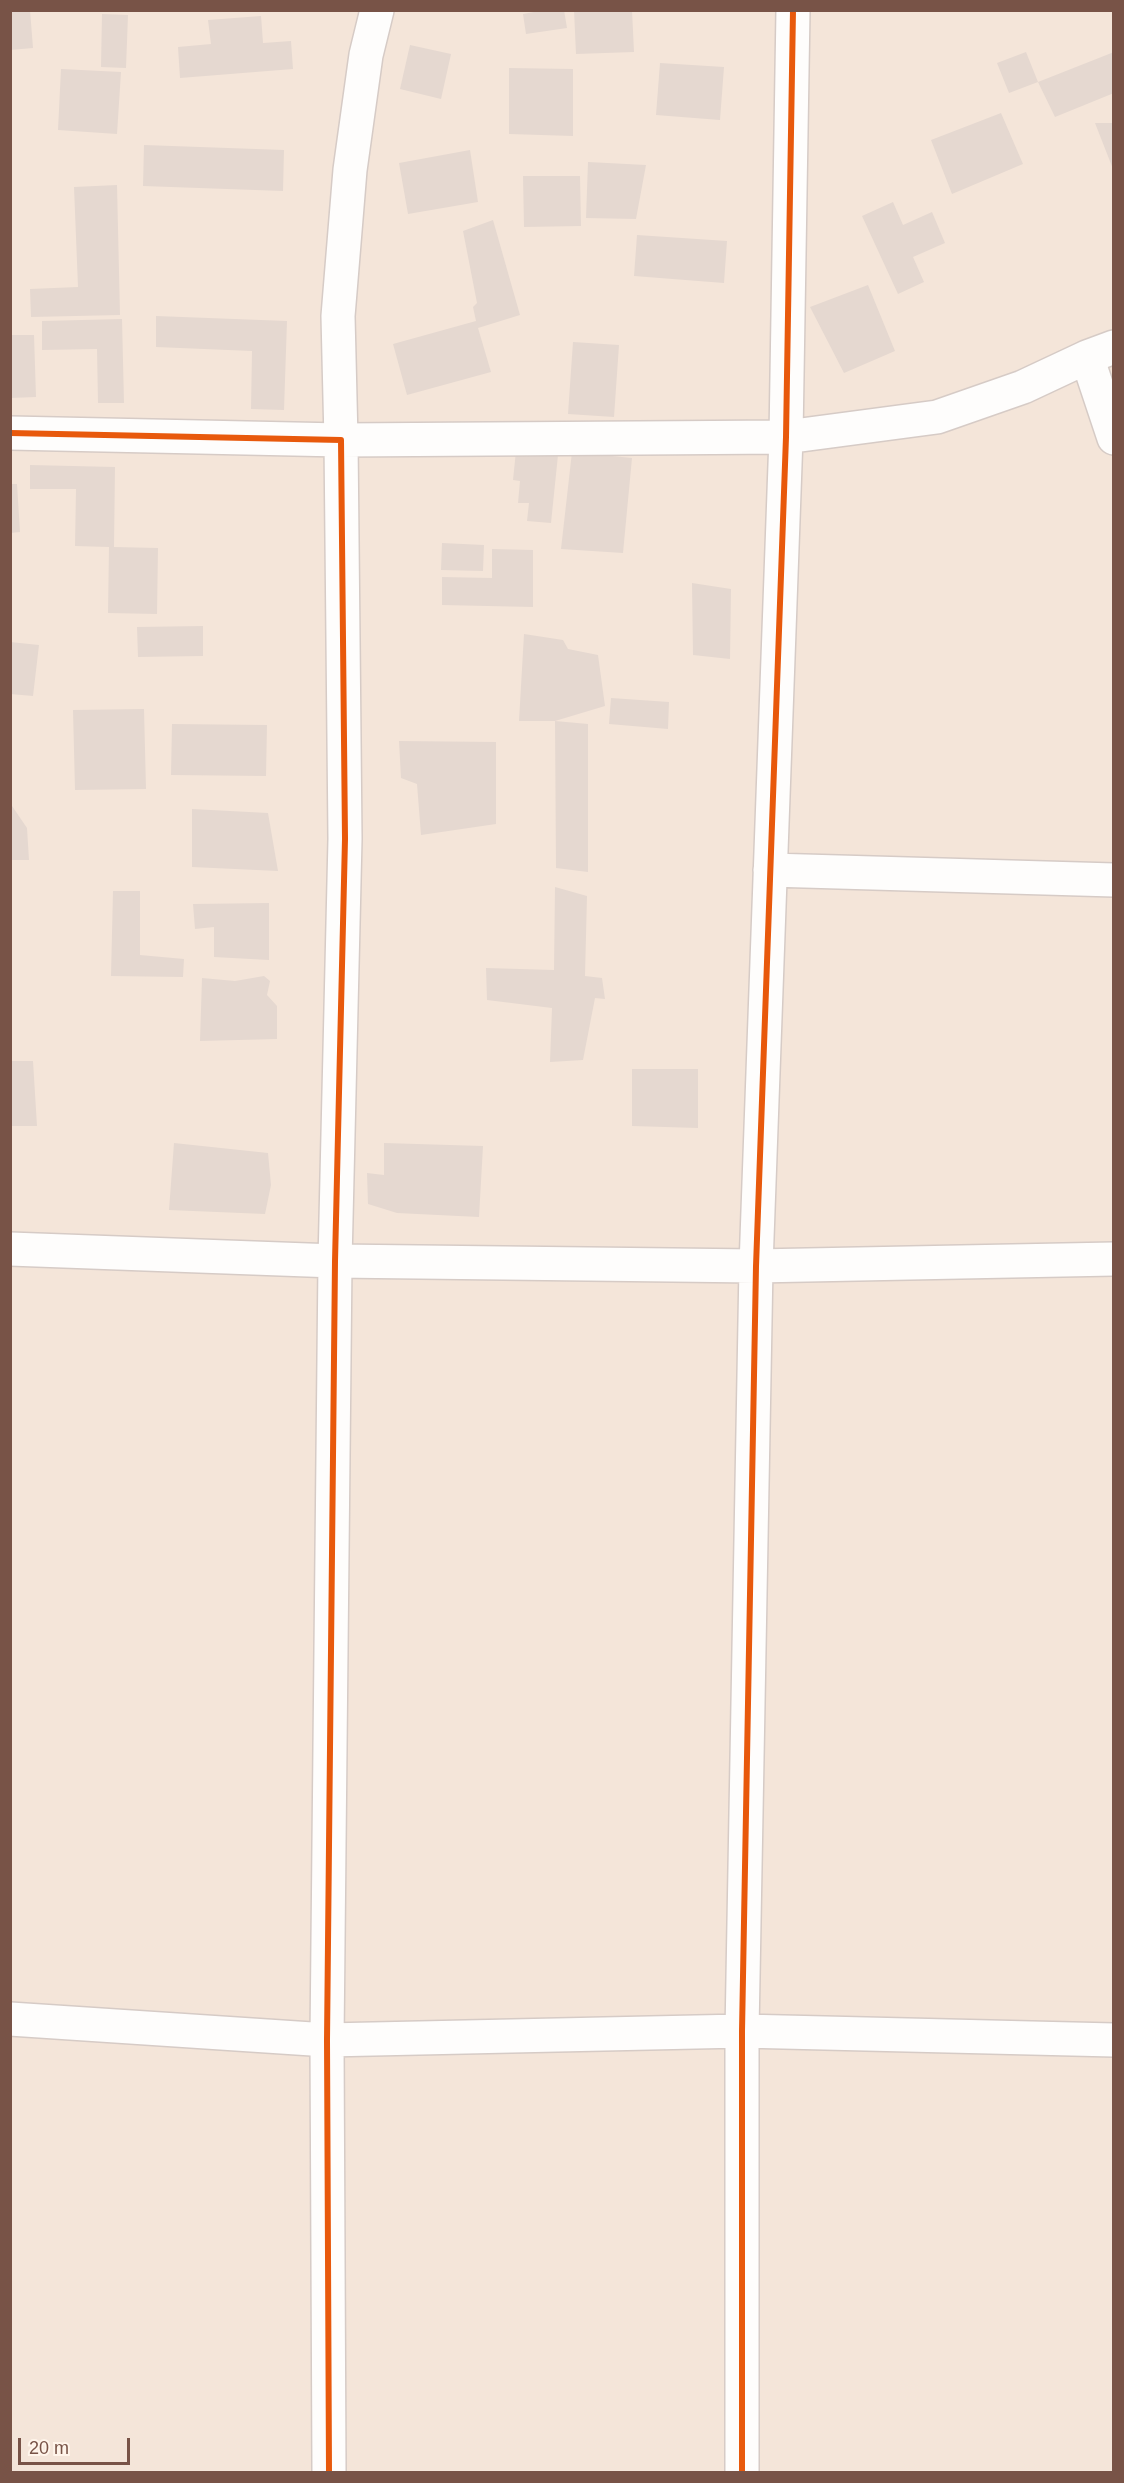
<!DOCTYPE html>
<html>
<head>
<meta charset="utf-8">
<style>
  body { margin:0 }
  #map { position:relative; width:1124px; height:2483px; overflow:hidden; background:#f8f0e9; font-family:Arial,sans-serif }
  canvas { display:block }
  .frame { position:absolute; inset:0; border:12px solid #785347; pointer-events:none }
  .scale { position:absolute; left:18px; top:2438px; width:112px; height:27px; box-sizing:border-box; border:3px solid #785347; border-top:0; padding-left:8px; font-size:18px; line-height:21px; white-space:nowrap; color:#785347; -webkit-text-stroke:4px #fff5eb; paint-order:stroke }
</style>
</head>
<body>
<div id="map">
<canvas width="1124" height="2483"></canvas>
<div class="frame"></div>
<div class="scale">20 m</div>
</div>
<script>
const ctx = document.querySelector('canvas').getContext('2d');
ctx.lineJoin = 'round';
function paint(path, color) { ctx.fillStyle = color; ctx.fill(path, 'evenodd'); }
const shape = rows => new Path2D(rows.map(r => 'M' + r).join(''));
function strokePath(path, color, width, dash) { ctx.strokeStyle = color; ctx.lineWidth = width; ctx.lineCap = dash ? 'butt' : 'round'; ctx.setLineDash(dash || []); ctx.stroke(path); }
paint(shape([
  [11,11,1113,11,1113,2472,11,2472]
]), '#f4e5d9');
paint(shape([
  [10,10,30,10,33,48,10,50],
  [545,10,564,10,567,28,526,34,523,14],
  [574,10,632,10,634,52,576,54],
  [102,14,128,15,126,68,101,67],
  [261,16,263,43,291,41,293,69,180,78,178,47,211,44,208,20],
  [410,45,451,54,441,99,400,89],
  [1026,52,1038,82,1009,93,997,63],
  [1114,52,1114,93,1055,117,1038,82],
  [660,63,724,67,720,120,656,115],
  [509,68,573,69,573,136,509,134],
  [61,69,121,72,117,134,58,130],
  [1001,113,1023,164,952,194,931,140],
  [1095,123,1114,123,1114,169,1113,169],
  [144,145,284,150,283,191,143,186],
  [470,150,478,202,408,214,399,163],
  [588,162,646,165,636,219,586,218],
  [523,176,580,176,581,226,524,227],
  [117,185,120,315,31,317,30,289,78,287,74,187],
  [893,202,903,225,932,212,945,243,913,257,924,282,898,294,862,216],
  [493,220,520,315,478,328,491,372,407,395,393,344,476,321,473,307,477,303,463,231],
  [637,235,727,241,724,283,634,276],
  [868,285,895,351,844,373,810,307],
  [156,316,287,321,284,410,251,409,252,351,156,347],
  [122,319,124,403,98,403,97,349,42,350,42,321],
  [10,335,34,335,36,397,10,398],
  [573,342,619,345,614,417,568,414],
  [516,451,558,455,551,523,527,521,529,503,518,503,520,481,513,480],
  [572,452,632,458,623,553,561,549],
  [30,465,115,467,114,547,158,548,157,614,108,613,109,547,75,546,76,489,30,489],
  [10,484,17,484,20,532,10,533],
  [442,543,484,545,483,571,441,570],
  [492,549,533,550,533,607,442,605,442,577,492,578],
  [692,583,731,589,730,659,693,655],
  [203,626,203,656,138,657,137,627],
  [524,634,563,640,568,649,598,655,605,706,555,721,519,721],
  [10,642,39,645,33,696,10,694],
  [611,698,669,702,668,729,609,724],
  [144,709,146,789,75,790,73,710],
  [555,721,588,724,588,872,556,868],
  [172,724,267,725,266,776,171,775],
  [399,741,496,742,496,824,421,835,417,784,401,778],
  [10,803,27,828,29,860,10,860],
  [192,809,268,813,278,871,192,867],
  [555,887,587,896,585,976,602,978,605,999,595,998,583,1060,550,1062,552,1008,487,1000,486,968,554,970],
  [113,891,140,891,140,955,184,959,183,977,111,976],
  [269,903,269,960,214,957,214,927,195,929,193,904],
  [264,976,270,981,267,995,277,1006,277,1039,200,1041,202,978,235,981],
  [10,1061,33,1061,37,1126,10,1126],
  [632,1069,698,1069,698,1128,632,1126],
  [174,1143,268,1153,271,1185,265,1214,169,1210],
  [384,1143,483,1146,479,1217,397,1213,368,1204,367,1173,384,1175]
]), '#e5d8d0');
const minor = shape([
  [377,10,366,55,350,170,338,316,341,440,786,437,937,417,1023,387,1087,357,1114,438],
  [1087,357,1114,347],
  [10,433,341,440,345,839,335,1261,327,2040,329,2472],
  [770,870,1114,880],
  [10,1249,335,1261,756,1266,1114,1259],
  [10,2019,327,2040,742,2031,1114,2040],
  [742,2472,742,2031,756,1266,786,437,793,10]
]);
strokePath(minor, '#d6cbc6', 36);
strokePath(minor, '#fefdfc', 33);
strokePath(shape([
  [10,433,341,440,345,839,335,1261,327,2040,329,2472],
  [742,2472,742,2031,756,1266,786,437,793,10]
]), '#e8590c', 6);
</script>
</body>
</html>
